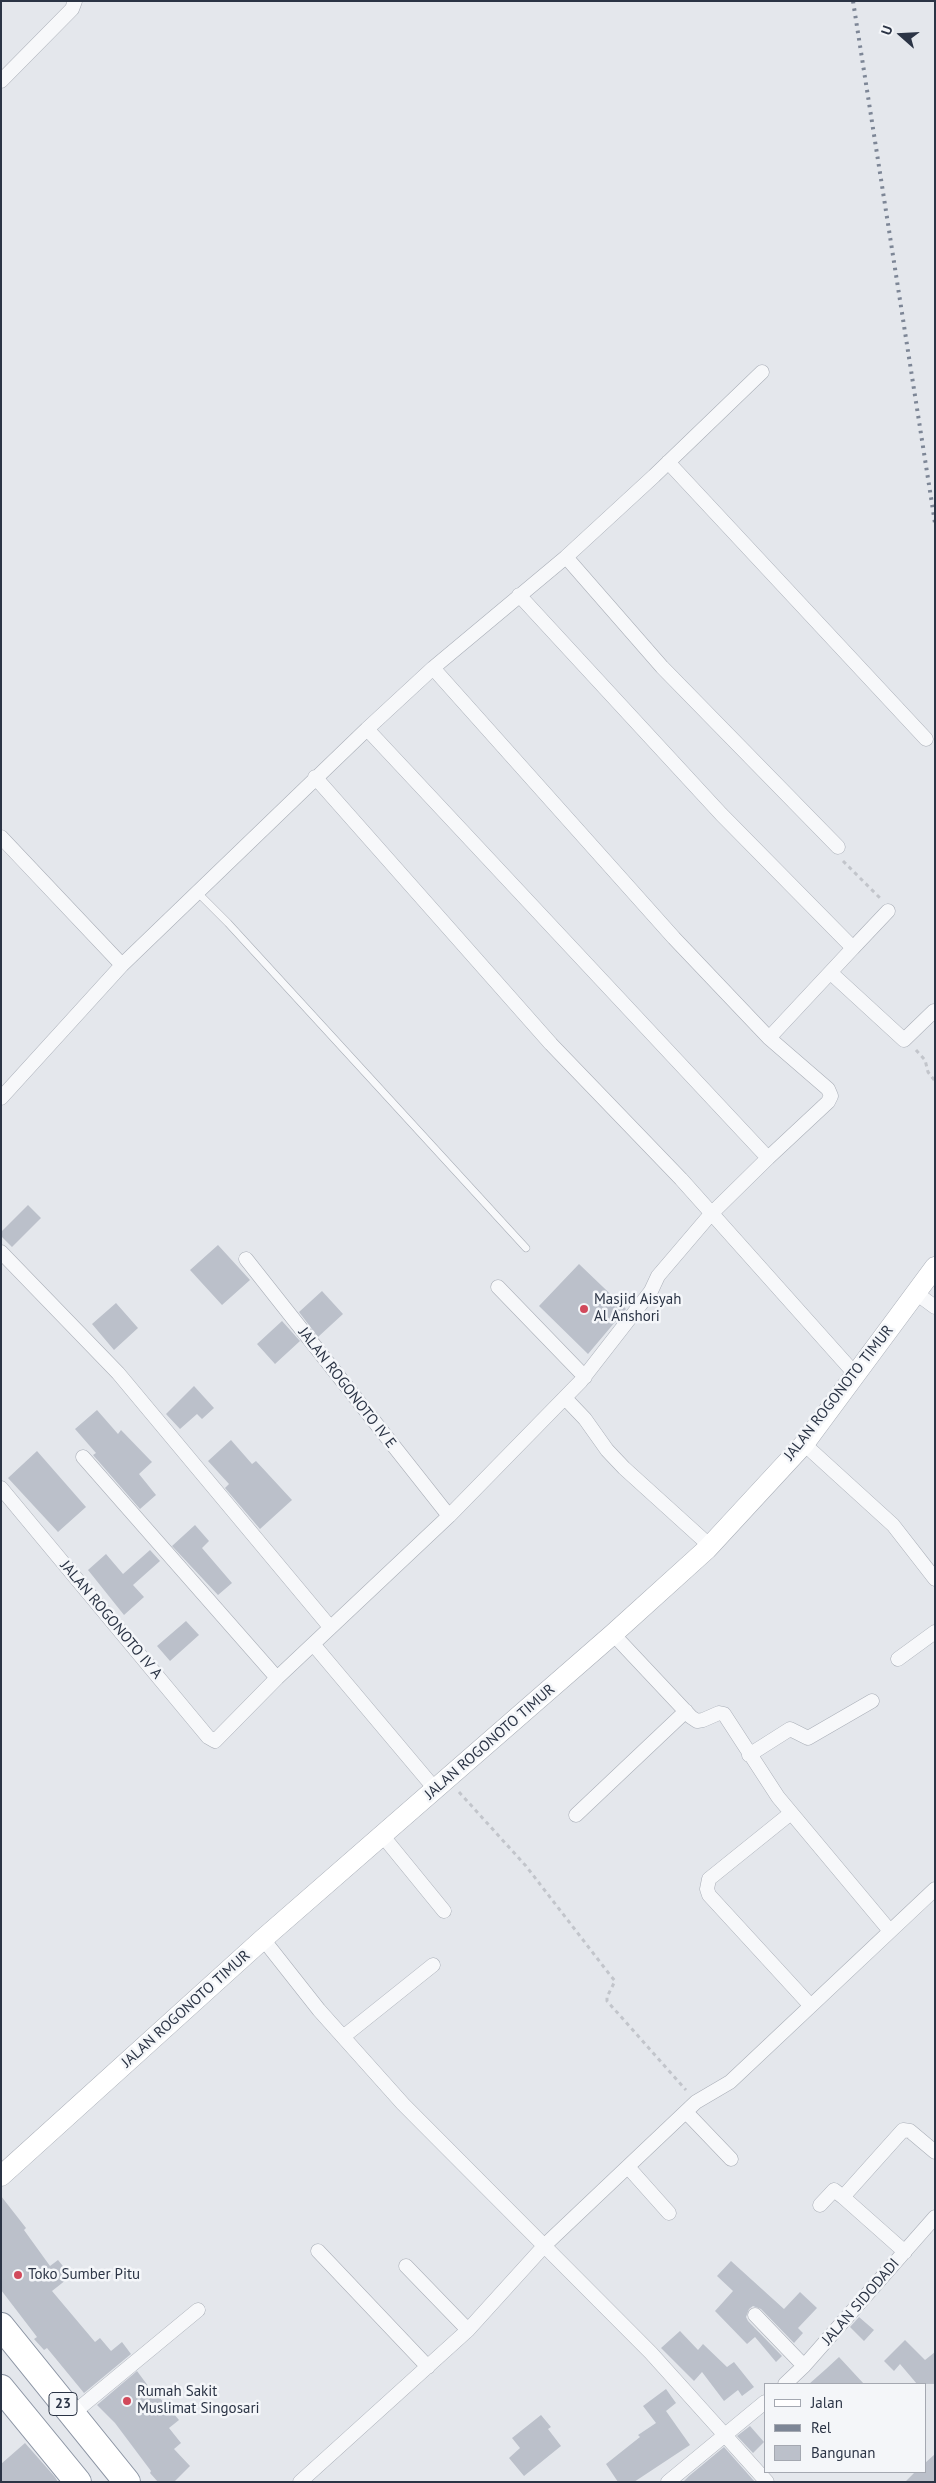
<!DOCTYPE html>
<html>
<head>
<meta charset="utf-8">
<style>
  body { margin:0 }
  #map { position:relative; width:936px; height:2483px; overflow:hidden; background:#e4e7ec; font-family:"PT Sans",sans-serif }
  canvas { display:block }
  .frame { position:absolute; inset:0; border:2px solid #2b3445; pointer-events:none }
  .legend { position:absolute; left:764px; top:2383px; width:162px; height:90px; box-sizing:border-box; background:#f4f6f9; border:1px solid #a4a8b1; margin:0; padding:6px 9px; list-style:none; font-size:15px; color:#2b3445 }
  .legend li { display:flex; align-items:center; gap:10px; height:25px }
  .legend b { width:25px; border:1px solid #a4a8b1 }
  .north { position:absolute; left:876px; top:10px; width:50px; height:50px; -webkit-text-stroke:4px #f4f6f9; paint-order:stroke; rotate:289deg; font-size:14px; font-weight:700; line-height:20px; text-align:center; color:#2b3445 }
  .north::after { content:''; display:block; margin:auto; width:18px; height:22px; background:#2b3445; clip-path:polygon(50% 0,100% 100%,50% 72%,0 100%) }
</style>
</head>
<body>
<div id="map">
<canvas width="936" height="2483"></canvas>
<div class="frame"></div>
<ul class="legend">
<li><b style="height:6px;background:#fff"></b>Jalan</li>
<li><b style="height:6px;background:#7d8696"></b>Rel</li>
<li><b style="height:14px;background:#bbc0ca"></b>Bangunan</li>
</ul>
<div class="north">U</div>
</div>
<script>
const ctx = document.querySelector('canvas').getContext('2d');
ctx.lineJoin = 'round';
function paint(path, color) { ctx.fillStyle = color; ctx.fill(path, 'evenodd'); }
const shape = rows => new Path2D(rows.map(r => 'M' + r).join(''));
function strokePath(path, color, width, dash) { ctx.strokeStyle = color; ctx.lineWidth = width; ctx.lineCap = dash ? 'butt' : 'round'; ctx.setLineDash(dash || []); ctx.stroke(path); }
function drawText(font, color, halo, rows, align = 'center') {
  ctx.font = font + ' "PT Sans",sans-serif'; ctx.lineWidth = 5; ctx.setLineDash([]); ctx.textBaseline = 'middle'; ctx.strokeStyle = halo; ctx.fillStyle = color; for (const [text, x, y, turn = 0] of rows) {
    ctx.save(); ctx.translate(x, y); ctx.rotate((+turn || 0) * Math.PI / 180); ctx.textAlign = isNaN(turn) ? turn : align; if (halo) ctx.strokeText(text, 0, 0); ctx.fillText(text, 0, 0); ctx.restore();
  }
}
paint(shape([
  [28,1205,41,1218,12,1247,1,1236,1,1232],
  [218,1245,250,1280,222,1305,190,1270],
  [579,1264,626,1309,588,1354,539,1306],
  [322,1291,343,1314,318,1337,299,1312],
  [116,1303,138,1328,114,1350,92,1324],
  [282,1321,300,1341,275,1364,257,1344],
  [194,1386,214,1408,202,1419,197,1414,180,1429,166,1414],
  [97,1410,118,1434,121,1430,152,1462,139,1474,156,1495,140,1509,93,1455,96,1453,75,1429],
  [231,1440,252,1464,256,1461,292,1500,260,1529,225,1488,229,1484,208,1461],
  [37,1451,86,1507,58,1532,8,1478],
  [195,1525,209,1541,202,1548,232,1583,218,1595,172,1546],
  [150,1550,160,1561,133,1585,144,1597,124,1615,88,1570,106,1554,123,1574],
  [186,1621,199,1635,170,1661,157,1646],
  [1,2196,26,2228,24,2230,50,2266,58,2260,71,2276,52,2291,95,2342,100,2338,111,2351,122,2342,131,2354,84,2393,47,2348,44,2350,34,2339,37,2337,1,2290],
  [731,2261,784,2309,800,2292,817,2308,798,2328,803,2333,794,2343,761,2309,753,2306,749,2309,746,2317,748,2321,782,2356,776,2362,755,2337,747,2344,715,2311,733,2291,717,2276],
  [859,2317,874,2330,864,2341,850,2327],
  [680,2331,698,2350,703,2344,727,2367,734,2362,754,2387,742,2396,738,2390,724,2401,702,2372,694,2381,661,2348],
  [905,2340,925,2360,935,2352,935,2384,917,2384,900,2364,894,2371,884,2361],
  [839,2357,864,2384,809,2384,826,2369],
  [137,2371,157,2398,159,2397,179,2420,169,2428,181,2443,174,2449,190,2466,174,2482,158,2482,150,2473,151,2471,115,2423,97,2405],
  [666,2389,676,2403,666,2411,690,2445,634,2482,618,2482,606,2464,640,2437,638,2435,656,2423,643,2406],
  [541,2415,551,2427,548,2429,561,2446,524,2476,509,2458,520,2448,512,2438],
  [750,2426,764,2442,753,2453,737,2436],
  [25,2443,55,2477,58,2482,1,2482,1,2464],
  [724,2447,755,2482,683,2482,689,2476],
  [935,2454,935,2482,905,2482,915,2472,925,2472,925,2463]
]), '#bbc0ca');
const lane = shape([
  [197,892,228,923,526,1248]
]);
const street = shape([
  [1,81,72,9,75,1],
  [668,462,926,739],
  [566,557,662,667,838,847],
  [519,595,721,814,853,948,769,1038],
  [433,668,674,938,769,1038,828,1089,831,1096,828,1102,768,1158],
  [367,729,433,668,566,557,654,476,762,372],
  [315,777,551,1044,681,1179,856,1375],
  [1,837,122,965,367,729,768,1158,710,1215,658,1276,651,1291,581,1381,449,1516,277,1678,215,1741,208,1737,1,1488],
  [853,948,888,911],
  [831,973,904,1040,934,1011],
  [1,1098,122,965],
  [1,1252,118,1373,330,1627],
  [246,1259,449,1516],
  [498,1287,585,1377],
  [916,1293,935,1307],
  [565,1398,585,1419,607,1450,624,1468,709,1545],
  [804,1444,893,1525,935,1579],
  [83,1457,277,1678],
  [613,1634,691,1717,697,1721,703,1720,719,1713,724,1714,778,1797,890,1931],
  [313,1644,435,1789],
  [898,1659,935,1632],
  [749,1755,790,1729,808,1738,872,1701],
  [791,1813,709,1879,707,1889,709,1895,810,2005],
  [576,1815,686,1711],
  [382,1835,444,1911],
  [263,1939,319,2010,403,2104,651,2353,767,2482],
  [343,2037,433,1965],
  [686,2112,731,2159],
  [628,2167,669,2213],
  [820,2205,834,2190,843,2197],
  [318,2251,428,2367],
  [905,2252,843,2197,903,2130,910,2131,935,2152],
  [406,2266,468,2330],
  [755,2315,804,2366],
  [785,2384,804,2366,935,2217],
  [71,2415,198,2310],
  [300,2482,468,2330,545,2245,696,2102,730,2082,935,1889],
  [668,2482,765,2402]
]);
const secondary = shape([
  [1,2176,263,1939,613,1634,707,1549,804,1444,935,1267]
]);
const highway = shape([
  [1,2326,127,2482],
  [1,2388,78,2482]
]);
strokePath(lane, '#a9aeb7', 8);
strokePath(street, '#a9aeb7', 15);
strokePath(secondary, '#a9aeb7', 21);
strokePath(highway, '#8b94a3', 28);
strokePath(shape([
  [843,861,881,899],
  [916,1050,925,1060,928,1072,935,1081],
  [459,1792,526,1866,610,1975,615,1981,607,1997,607,2001,686,2090]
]), '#c2c5cb', 3, [4, 4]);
strokePath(lane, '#f7f8fa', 7);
strokePath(street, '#f7f8fa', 14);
strokePath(secondary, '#fff', 20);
strokePath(highway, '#fff', 26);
strokePath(shape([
  [853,1,935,523]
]), '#7d8696', 4, [2.5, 5]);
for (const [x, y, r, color] of [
  [584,1309,5,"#d1495b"],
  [18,2275,5,"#d1495b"],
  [127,2401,5,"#d1495b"]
]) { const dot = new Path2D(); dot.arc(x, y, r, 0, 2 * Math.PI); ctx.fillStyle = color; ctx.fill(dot); strokePath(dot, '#f4f6f9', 2); }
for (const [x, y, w] of [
  [63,2404,28]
]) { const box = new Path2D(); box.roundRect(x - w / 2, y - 11.5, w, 23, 4); ctx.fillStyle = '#f4f6f9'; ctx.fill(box); strokePath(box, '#2b3445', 1); }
drawText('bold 14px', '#2b3445', null, [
  ["23",63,2404]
]);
drawText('15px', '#2b3445', '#f4f6f9', [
  ["Masjid Aisyah",594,1300],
  ["Al Anshori",594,1317],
  ["Toko Sumber Pitu",28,2275],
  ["Rumah Sakit",137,2392],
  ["Muslimat Singosari",137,2409]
], 'left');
drawText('15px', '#2b3445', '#f4f6f9', [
  ["JALAN ROGONOTO IV E",347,1388,52],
  ["JALAN ROGONOTO TIMUR",839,1393,-52],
  ["JALAN ROGONOTO IV A",111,1620,50],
  ["JALAN ROGONOTO TIMUR",490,1742,-41],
  ["JALAN ROGONOTO TIMUR",186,2009,-42],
  ["JALAN SIDODADI",861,2302,-49]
]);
</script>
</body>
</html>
